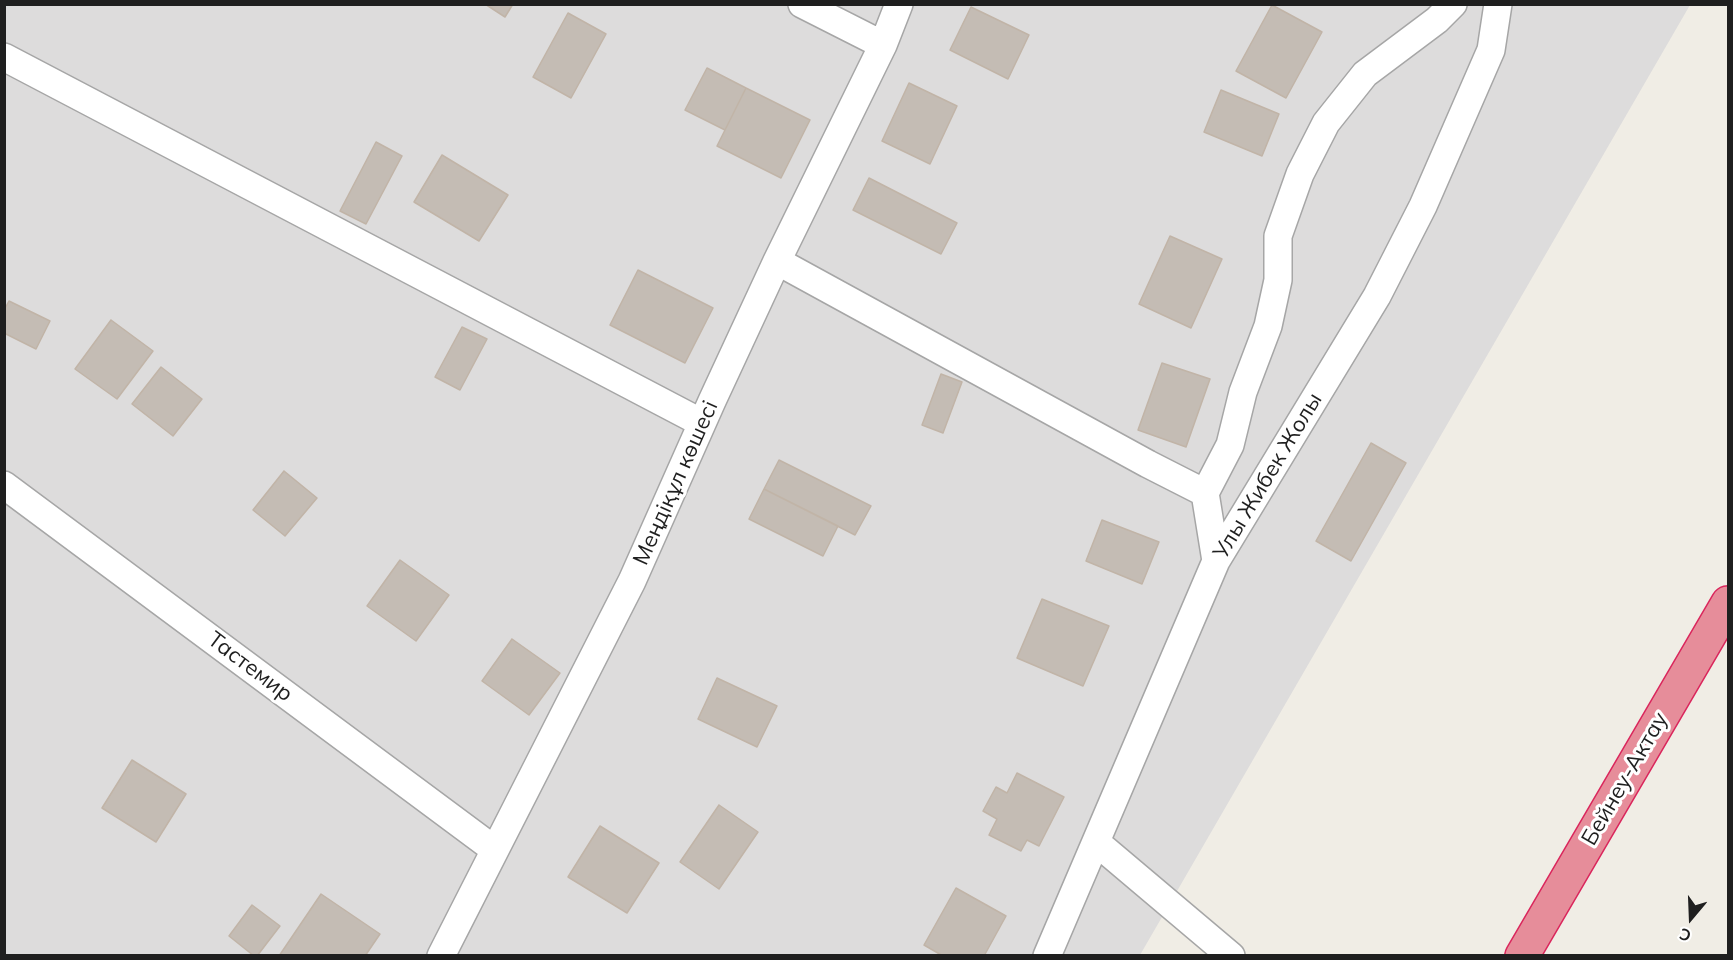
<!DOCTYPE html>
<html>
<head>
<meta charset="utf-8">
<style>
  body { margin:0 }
  #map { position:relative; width:1733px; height:960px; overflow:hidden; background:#f0ede5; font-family:Mulish,sans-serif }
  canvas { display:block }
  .frame { position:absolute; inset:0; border:6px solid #1f1f1f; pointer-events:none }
  .north { position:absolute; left:1661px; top:888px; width:60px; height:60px; -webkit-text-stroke:4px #fff; paint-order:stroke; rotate:199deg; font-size:16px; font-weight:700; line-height:24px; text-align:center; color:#1f1f1f }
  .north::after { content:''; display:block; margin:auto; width:21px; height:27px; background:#1f1f1f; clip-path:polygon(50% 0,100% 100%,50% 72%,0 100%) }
</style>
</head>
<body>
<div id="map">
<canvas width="1733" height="960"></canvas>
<div class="frame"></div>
<div class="north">С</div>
</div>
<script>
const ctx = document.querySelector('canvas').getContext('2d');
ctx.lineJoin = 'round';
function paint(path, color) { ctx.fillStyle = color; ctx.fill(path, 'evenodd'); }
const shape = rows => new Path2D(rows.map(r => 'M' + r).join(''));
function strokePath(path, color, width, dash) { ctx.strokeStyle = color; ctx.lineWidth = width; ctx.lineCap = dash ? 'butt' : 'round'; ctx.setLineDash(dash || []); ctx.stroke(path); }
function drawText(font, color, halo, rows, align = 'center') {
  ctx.font = font + ' Mulish,sans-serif'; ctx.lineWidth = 6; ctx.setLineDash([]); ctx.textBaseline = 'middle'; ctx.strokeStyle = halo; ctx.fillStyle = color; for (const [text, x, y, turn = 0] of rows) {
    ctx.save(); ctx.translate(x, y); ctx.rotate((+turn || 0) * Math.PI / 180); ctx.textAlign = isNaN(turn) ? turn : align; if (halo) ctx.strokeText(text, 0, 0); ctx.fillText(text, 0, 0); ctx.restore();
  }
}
paint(shape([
  [5,5,1690,5,1140,955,5,956]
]), '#dddcdc');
const building = shape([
  [485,4,513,4,505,17,485,4],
  [1272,5,1322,32,1286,98,1236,71,1272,5],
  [971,7,1029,35,1008,79,950,50,971,7],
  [568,13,606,34,571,98,533,77,568,13],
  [707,68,746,88,725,130,685,110,707,68],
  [909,83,957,106,930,164,882,141,909,83],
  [746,88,810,120,781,178,717,146,746,88],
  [1221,90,1279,114,1262,156,1204,132,1221,90],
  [376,142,402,156,366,224,340,211,376,142],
  [442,155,508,195,479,241,414,202,442,155],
  [869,178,957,223,941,254,853,210,869,178],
  [1170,236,1222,259,1191,328,1139,304,1170,236],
  [638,270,713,308,685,363,610,325,638,270],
  [9,301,50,321,36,349,4,333,4,310,9,301],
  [111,320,153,351,117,399,75,369,111,320],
  [462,327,487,339,460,390,435,377,462,327],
  [1162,363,1210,379,1186,447,1138,430,1162,363],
  [161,367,202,399,173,436,132,404,161,367],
  [941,374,962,382,943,433,922,425,941,374],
  [1371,443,1406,463,1351,561,1316,541,1371,443],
  [779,460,871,506,855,535,764,489,779,460],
  [284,471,317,498,285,536,253,510,284,471],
  [764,489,838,526,823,556,749,519,764,489],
  [1102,520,1159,542,1142,584,1086,561,1102,520],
  [400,560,449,595,416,641,367,606,400,560],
  [1042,599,1109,626,1083,686,1017,658,1042,599],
  [512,639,560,673,529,715,482,681,512,639],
  [717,678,777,706,757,747,698,719,717,678],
  [132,760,186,794,156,842,102,808,132,760],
  [1017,773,1064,797,1039,846,1027,840,1021,851,989,835,997,819,983,811,996,787,1007,793,1017,773],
  [719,805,758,832,719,889,680,862,719,805],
  [600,826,659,863,627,913,568,877,600,826],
  [956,888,1006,916,984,956,943,956,924,945,956,888],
  [321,894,380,934,365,956,279,956,321,894],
  [252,905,280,926,257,956,254,956,229,936,252,905]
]);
paint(building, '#c4bcb4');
strokePath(building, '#c1b4a7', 1.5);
const street = shape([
  [802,4,883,45],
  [4,57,702,423],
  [777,261,1148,464,1205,493],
  [4,485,495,850],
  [1216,561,1205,493,1230,445,1243,392,1268,326,1278,280,1278,236,1300,174,1326,123,1365,74,1437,20,1453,4],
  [1096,842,1231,956],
  [441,956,632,581,712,401,777,261,883,45,899,4],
  [1047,956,1216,561,1377,296,1423,206,1491,50,1498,4]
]);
const highway = shape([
  [1522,956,1728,603]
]);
strokePath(street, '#a6a6a6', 30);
strokePath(highway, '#da265c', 36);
strokePath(street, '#fff', 27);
strokePath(highway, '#e68d9a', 33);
drawText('22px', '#1f1f1f', '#fff', [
  ["Улы Жибек Жолы",1268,476,-59],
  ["Меңдіқұл көшесі",676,483,-66],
  ["Тастемир",250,667,37],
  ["Бейнеу-Актау",1625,779,-60]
]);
</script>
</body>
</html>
